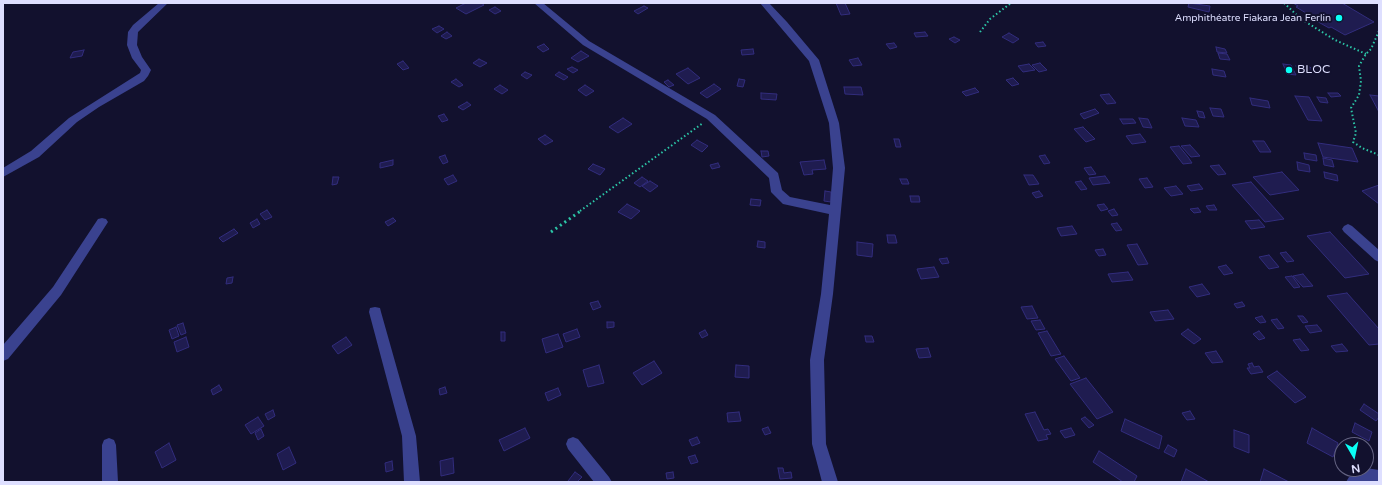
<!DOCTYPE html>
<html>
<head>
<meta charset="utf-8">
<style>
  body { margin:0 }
  #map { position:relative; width:1382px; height:485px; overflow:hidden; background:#12112e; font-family:"Varela Round",sans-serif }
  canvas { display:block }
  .frame { position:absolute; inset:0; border:4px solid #dedfff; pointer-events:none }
  .north { position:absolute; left:1334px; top:437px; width:40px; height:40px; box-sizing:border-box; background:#12112e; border:1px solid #646382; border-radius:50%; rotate:171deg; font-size:11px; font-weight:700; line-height:16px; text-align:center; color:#dedfff }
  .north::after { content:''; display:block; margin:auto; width:14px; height:18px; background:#0afff6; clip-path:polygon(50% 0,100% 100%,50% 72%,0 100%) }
</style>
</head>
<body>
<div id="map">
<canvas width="1382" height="485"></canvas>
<div class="frame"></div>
<div class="north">N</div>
</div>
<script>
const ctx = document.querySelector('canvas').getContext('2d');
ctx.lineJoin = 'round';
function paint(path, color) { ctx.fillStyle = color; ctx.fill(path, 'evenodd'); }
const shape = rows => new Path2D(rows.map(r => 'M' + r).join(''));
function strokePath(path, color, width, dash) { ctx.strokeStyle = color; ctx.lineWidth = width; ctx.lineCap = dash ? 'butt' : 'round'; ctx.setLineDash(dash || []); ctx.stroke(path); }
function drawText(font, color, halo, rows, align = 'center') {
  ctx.font = font + ' "Varela Round",sans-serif'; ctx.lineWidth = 4; ctx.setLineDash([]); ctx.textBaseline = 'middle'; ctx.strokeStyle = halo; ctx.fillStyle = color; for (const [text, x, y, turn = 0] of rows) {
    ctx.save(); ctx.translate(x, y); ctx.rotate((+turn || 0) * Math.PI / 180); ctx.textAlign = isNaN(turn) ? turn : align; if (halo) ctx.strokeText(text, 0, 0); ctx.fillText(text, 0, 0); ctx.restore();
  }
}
const building = shape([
  [466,3,481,3,484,5,466,14,456,8,466,3],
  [836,3,845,3,850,14,841,15,836,3],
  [1189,3,1210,6,1209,12,1188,7,1189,3],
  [1293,3,1342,3,1374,22,1345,35,1331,27,1329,28,1304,14,1306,13,1296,7,1298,6,1293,3],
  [644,6,648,8,638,14,634,11,644,6],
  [495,7,501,11,495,14,489,10,495,7],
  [439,26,444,29,437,33,432,29,439,26],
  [447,32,452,36,446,39,441,36,447,32],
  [925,32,928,36,916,37,914,33,925,32],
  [1009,33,1019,39,1013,43,1002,37,1009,33],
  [954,37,960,40,955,43,949,39,954,37],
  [1043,42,1046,46,1038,47,1035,43,1043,42],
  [894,43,897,47,890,49,886,44,894,43],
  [544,44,549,49,543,52,537,47,544,44],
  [1216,47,1225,49,1227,53,1217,52,1216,47],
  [753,49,754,54,742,55,741,50,753,49],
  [84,50,82,56,70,58,73,52,84,50],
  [581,51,589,56,578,62,571,58,581,51],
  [1218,53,1227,54,1230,60,1220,59,1218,53],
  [858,58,862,65,853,66,849,60,858,58],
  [479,59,487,63,480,67,473,63,479,59],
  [403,61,409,68,403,70,397,64,403,61],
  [1040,63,1047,70,1039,72,1032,65,1040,63],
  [1029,64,1035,70,1023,72,1018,66,1029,64],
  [1283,64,1291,65,1296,75,1287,74,1283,64],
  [1296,66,1310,67,1315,73,1300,72,1296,66],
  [572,67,578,70,573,73,567,69,572,67],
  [688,68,700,78,688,84,676,74,688,68],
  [1212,69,1224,71,1226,77,1213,75,1212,69],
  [525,72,532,75,527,79,521,75,525,72],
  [559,72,568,77,564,80,555,75,559,72],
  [1013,78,1019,84,1012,86,1006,80,1013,78],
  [456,79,463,85,459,87,451,82,456,79],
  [739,79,745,80,743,87,737,86,739,79],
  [668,80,674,85,669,87,664,82,668,80],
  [714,84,721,89,707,98,700,93,714,84],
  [500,85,508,90,502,94,494,89,500,85],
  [585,85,594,91,586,96,578,90,585,85],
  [844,87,861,87,863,95,845,94,844,87],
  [975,88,979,92,966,96,962,92,975,88],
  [761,93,777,94,776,100,761,99,761,93],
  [1328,93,1338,93,1341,96,1331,97,1328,93],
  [1109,94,1116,103,1107,104,1100,95,1109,94],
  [1370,95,1379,96,1379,112,1370,95],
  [1295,96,1309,97,1322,121,1308,120,1295,96],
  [1317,97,1326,98,1328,103,1320,102,1317,97],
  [1250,98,1268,101,1270,108,1252,105,1250,98],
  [467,102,471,105,463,110,458,107,467,102],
  [1210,108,1221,109,1224,117,1213,116,1210,108],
  [1095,109,1099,113,1084,119,1080,114,1095,109],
  [1197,111,1203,112,1205,118,1199,117,1197,111],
  [444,114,448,120,442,122,438,116,444,114],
  [623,118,632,124,618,133,609,127,623,118],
  [1139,118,1148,119,1152,128,1143,127,1139,118],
  [1182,118,1196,120,1199,127,1185,126,1182,118],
  [1120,119,1133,119,1136,123,1123,124,1120,119],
  [1083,127,1095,139,1086,142,1074,129,1083,127],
  [1140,134,1146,142,1132,144,1126,136,1140,134],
  [545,135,553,141,545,145,538,139,545,135],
  [894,139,899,139,901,147,896,147,894,139],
  [697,140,708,146,702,152,691,145,697,140],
  [1253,141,1264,141,1271,152,1260,152,1253,141],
  [1318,143,1352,148,1358,162,1323,157,1318,143],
  [1190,145,1200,156,1191,157,1181,146,1190,145],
  [1179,146,1188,157,1192,163,1183,164,1170,147,1179,146],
  [761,151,768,151,769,156,762,157,761,151],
  [1304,153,1316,155,1317,161,1305,159,1304,153],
  [445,155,448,162,443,164,439,157,445,155],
  [1045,155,1050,163,1044,164,1039,156,1045,155],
  [1323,158,1332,160,1334,167,1324,165,1323,158],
  [393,160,393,165,380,168,380,163,393,160],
  [824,160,826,169,812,170,813,174,804,175,800,162,824,160],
  [1297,162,1309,165,1310,172,1298,170,1297,162],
  [718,163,720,167,712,169,710,165,718,163],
  [593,164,605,169,600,175,588,169,593,164],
  [1219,165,1226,174,1218,175,1210,166,1219,165],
  [1091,167,1096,174,1089,175,1084,168,1091,167],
  [1282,172,1299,190,1270,195,1253,177,1282,172],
  [1324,172,1337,175,1338,181,1325,178,1324,172],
  [453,175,457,181,448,185,444,179,453,175],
  [1024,175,1033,175,1039,184,1029,185,1024,175],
  [1105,176,1110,183,1093,185,1089,178,1105,176],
  [333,177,339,177,337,184,332,185,333,177],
  [642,177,648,181,640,187,634,183,642,177],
  [1147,178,1153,187,1145,188,1139,179,1147,178],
  [900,179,907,179,909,184,902,184,900,179],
  [650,181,658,186,650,192,642,186,650,181],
  [1081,181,1087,189,1081,190,1075,182,1081,181],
  [1251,182,1284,219,1265,222,1232,185,1251,182],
  [1199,184,1203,189,1191,191,1187,186,1199,184],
  [1379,185,1379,204,1362,191,1379,185],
  [1176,186,1183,194,1171,196,1164,188,1176,186],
  [825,191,831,192,831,202,824,201,825,191],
  [1039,191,1043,196,1036,198,1032,193,1039,191],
  [910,196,919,196,920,202,911,202,910,196],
  [751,199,761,200,760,206,750,205,751,199],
  [627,204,640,211,631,219,618,212,627,204],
  [1104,204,1108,209,1101,211,1097,205,1104,204],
  [1214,205,1217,210,1209,210,1206,206,1214,205],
  [1198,208,1201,212,1194,213,1190,209,1198,208],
  [1114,209,1118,215,1112,216,1108,211,1114,209],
  [267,210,272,217,265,220,260,214,267,210],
  [393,218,396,221,388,226,385,222,393,218],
  [257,219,260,224,253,228,250,223,257,219],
  [1259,220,1265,227,1251,229,1245,221,1259,220],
  [1117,223,1122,230,1116,231,1111,224,1117,223],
  [1072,226,1077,234,1061,236,1057,228,1072,226],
  [234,229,238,233,223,242,219,238,234,229],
  [1330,232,1369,274,1345,278,1307,236,1330,232],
  [887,235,895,235,897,243,888,243,887,235],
  [758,241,765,242,765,248,757,247,758,241],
  [857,242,873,244,872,257,857,255,857,242],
  [1137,244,1148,264,1138,265,1127,245,1137,244],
  [1103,249,1106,255,1099,256,1095,250,1103,249],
  [1286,252,1294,261,1287,262,1280,253,1286,252],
  [1269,255,1279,267,1269,269,1259,257,1269,255],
  [947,258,949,263,942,264,939,259,947,258],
  [1226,265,1233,273,1224,275,1218,267,1226,265],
  [934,267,939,277,921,279,917,269,934,267],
  [1128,272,1133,280,1112,282,1108,274,1128,272],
  [1303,274,1313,286,1303,287,1293,276,1303,274],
  [1292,276,1300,287,1294,288,1285,277,1292,276],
  [233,277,232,283,226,284,227,278,233,277],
  [1202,284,1210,294,1197,297,1189,287,1202,284],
  [1347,293,1379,329,1379,344,1369,345,1327,296,1347,293],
  [598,301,601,307,593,310,590,303,598,301],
  [1242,302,1245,306,1237,308,1234,304,1242,302],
  [1032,306,1038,318,1027,319,1021,307,1032,306],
  [1168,310,1174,319,1155,321,1150,312,1168,310],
  [1262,316,1266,322,1260,323,1255,318,1262,316],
  [1298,316,1303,316,1308,322,1303,323,1298,316],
  [1277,319,1284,328,1278,329,1271,320,1277,319],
  [1040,320,1045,329,1036,330,1031,321,1040,320],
  [607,322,614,322,614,327,607,328,607,322],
  [183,323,186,333,181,335,177,325,183,323],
  [1317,325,1322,331,1310,333,1305,326,1317,325],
  [176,327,179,336,172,339,169,330,176,327],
  [577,329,580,337,566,342,563,334,577,329],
  [1188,329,1201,339,1194,344,1181,334,1188,329],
  [705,330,708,335,702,338,699,333,705,330],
  [1047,331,1061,354,1051,356,1038,333,1047,331],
  [1259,331,1265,338,1259,340,1253,334,1259,331],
  [501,332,505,332,505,341,501,341,501,332],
  [558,334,563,347,546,353,542,339,558,334],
  [865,336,872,336,874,342,866,342,865,336],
  [186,337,189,347,177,352,174,342,186,337],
  [346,337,352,345,338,354,332,346,346,337],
  [1300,339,1309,350,1301,351,1293,340,1300,339],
  [1342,344,1348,351,1336,352,1331,346,1342,344],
  [928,348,931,357,919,358,916,349,928,348],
  [1216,351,1223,362,1212,363,1205,353,1216,351],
  [1064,356,1080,378,1071,381,1055,359,1064,356],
  [654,361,662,373,642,385,633,373,654,361],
  [1252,363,1254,367,1259,366,1263,372,1251,374,1247,368,1250,368,1248,364,1252,363],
  [599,365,604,383,588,387,583,370,599,365],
  [736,365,749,366,749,378,735,377,736,365],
  [1277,371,1306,397,1295,403,1267,377,1277,371],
  [1086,378,1113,412,1097,419,1070,384,1086,378],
  [219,385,222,390,213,395,211,390,219,385],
  [445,387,447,393,440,395,439,389,445,387],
  [558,388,561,395,548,401,545,393,558,388],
  [1364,404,1379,414,1379,417,1376,421,1360,410,1364,404],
  [273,410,275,416,268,420,265,414,273,410],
  [1190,411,1195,419,1187,420,1182,413,1190,411],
  [739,412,741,421,728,422,727,413,739,412],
  [1035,412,1044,430,1048,429,1051,434,1046,435,1048,439,1038,441,1025,414,1035,412],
  [258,417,264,426,251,434,245,425,258,417],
  [1085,417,1094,425,1089,428,1081,419,1085,417],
  [1125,419,1162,436,1159,449,1121,431,1125,419],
  [1355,423,1372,432,1369,441,1352,432,1355,423],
  [768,427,771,433,765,435,762,429,768,427],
  [525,428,530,438,504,451,499,440,525,428],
  [1071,428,1075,435,1065,438,1060,431,1071,428],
  [1312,428,1338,443,1333,457,1307,443,1312,428],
  [261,429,264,436,258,440,255,433,261,429],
  [1234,430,1249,435,1249,453,1234,447,1234,430],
  [697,437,700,443,692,446,689,440,697,437],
  [169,443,176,460,162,468,155,452,169,443],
  [1168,445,1177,450,1174,457,1164,452,1168,445],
  [289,447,296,463,283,470,277,454,289,447],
  [1099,451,1137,476,1134,482,1123,482,1093,462,1099,451],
  [695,455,698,462,691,464,688,457,695,455],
  [453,458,454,473,441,476,440,461,453,458],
  [392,461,393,470,386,472,385,463,392,461],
  [778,468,783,468,784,473,791,472,792,478,780,479,778,468],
  [1186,469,1209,482,1181,482,1186,469],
  [1264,469,1289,482,1260,482,1264,469],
  [575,472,582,477,577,482,570,482,568,481,575,472],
  [673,472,674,478,667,479,666,473,673,472]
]);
paint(building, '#1f1c50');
strokePath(building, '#322d7d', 1);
strokePath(shape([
  [1284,3,1301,19,1335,40,1366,54],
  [1379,31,1371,49,1366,54,1359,66,1361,81,1359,95,1351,108,1356,133,1353,142,1362,148,1379,155],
  [980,32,990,19,1011,3],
  [580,211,703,123]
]), '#2cc6a7', 2, [1.5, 2.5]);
strokePath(shape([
  [551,232,582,210]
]), '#2cc6a7', 3, [2, 3.5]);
paint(shape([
  [159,3,168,3,138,32,137,45,142,57,151,70,148,76,144,81,99,107,77,122,39,157,3,177,3,168,31,151,69,118,140,73,141,70,132,58,127,45,128,32,133,25,159,3],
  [534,3,543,3,589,41,715,115,778,173,782,190,790,197,830,205,833,168,829,123,809,61,760,3,769,3,787,22,819,60,839,123,845,168,833,294,824,360,826,444,838,482,822,482,812,444,810,360,821,294,829,214,783,204,771,192,769,178,707,119,583,45,534,3],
  [102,218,106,219,108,222,61,295,8,359,3,361,3,345,53,287,98,219,102,218],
  [1348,224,1352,226,1379,250,1379,262,1375,260,1344,232,1342,229,1344,226,1348,224],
  [375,307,380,308,381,312,416,436,420,482,404,482,402,436,369,312,370,308,375,307],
  [573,437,578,439,609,477,612,482,594,482,568,449,566,444,568,439,573,437],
  [109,438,114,440,116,445,118,482,102,482,102,445,104,440,109,438],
  [1366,468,1379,470,1379,482,1346,482,1349,477,1366,468]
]), '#3a428f');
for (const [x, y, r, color] of [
  [1339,18,4,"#0afff6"],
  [1289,70,4,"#0afff6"]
]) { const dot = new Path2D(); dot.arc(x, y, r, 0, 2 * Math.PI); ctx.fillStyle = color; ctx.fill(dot); strokePath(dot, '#12112e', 1.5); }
drawText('10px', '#dedfff', '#12112e', [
  ["Amphithéatre Fiakara Jean Ferlin",1331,18]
], 'right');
drawText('12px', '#dedfff', '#12112e', [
  ["BLOC",1297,70]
], 'left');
</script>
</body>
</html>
